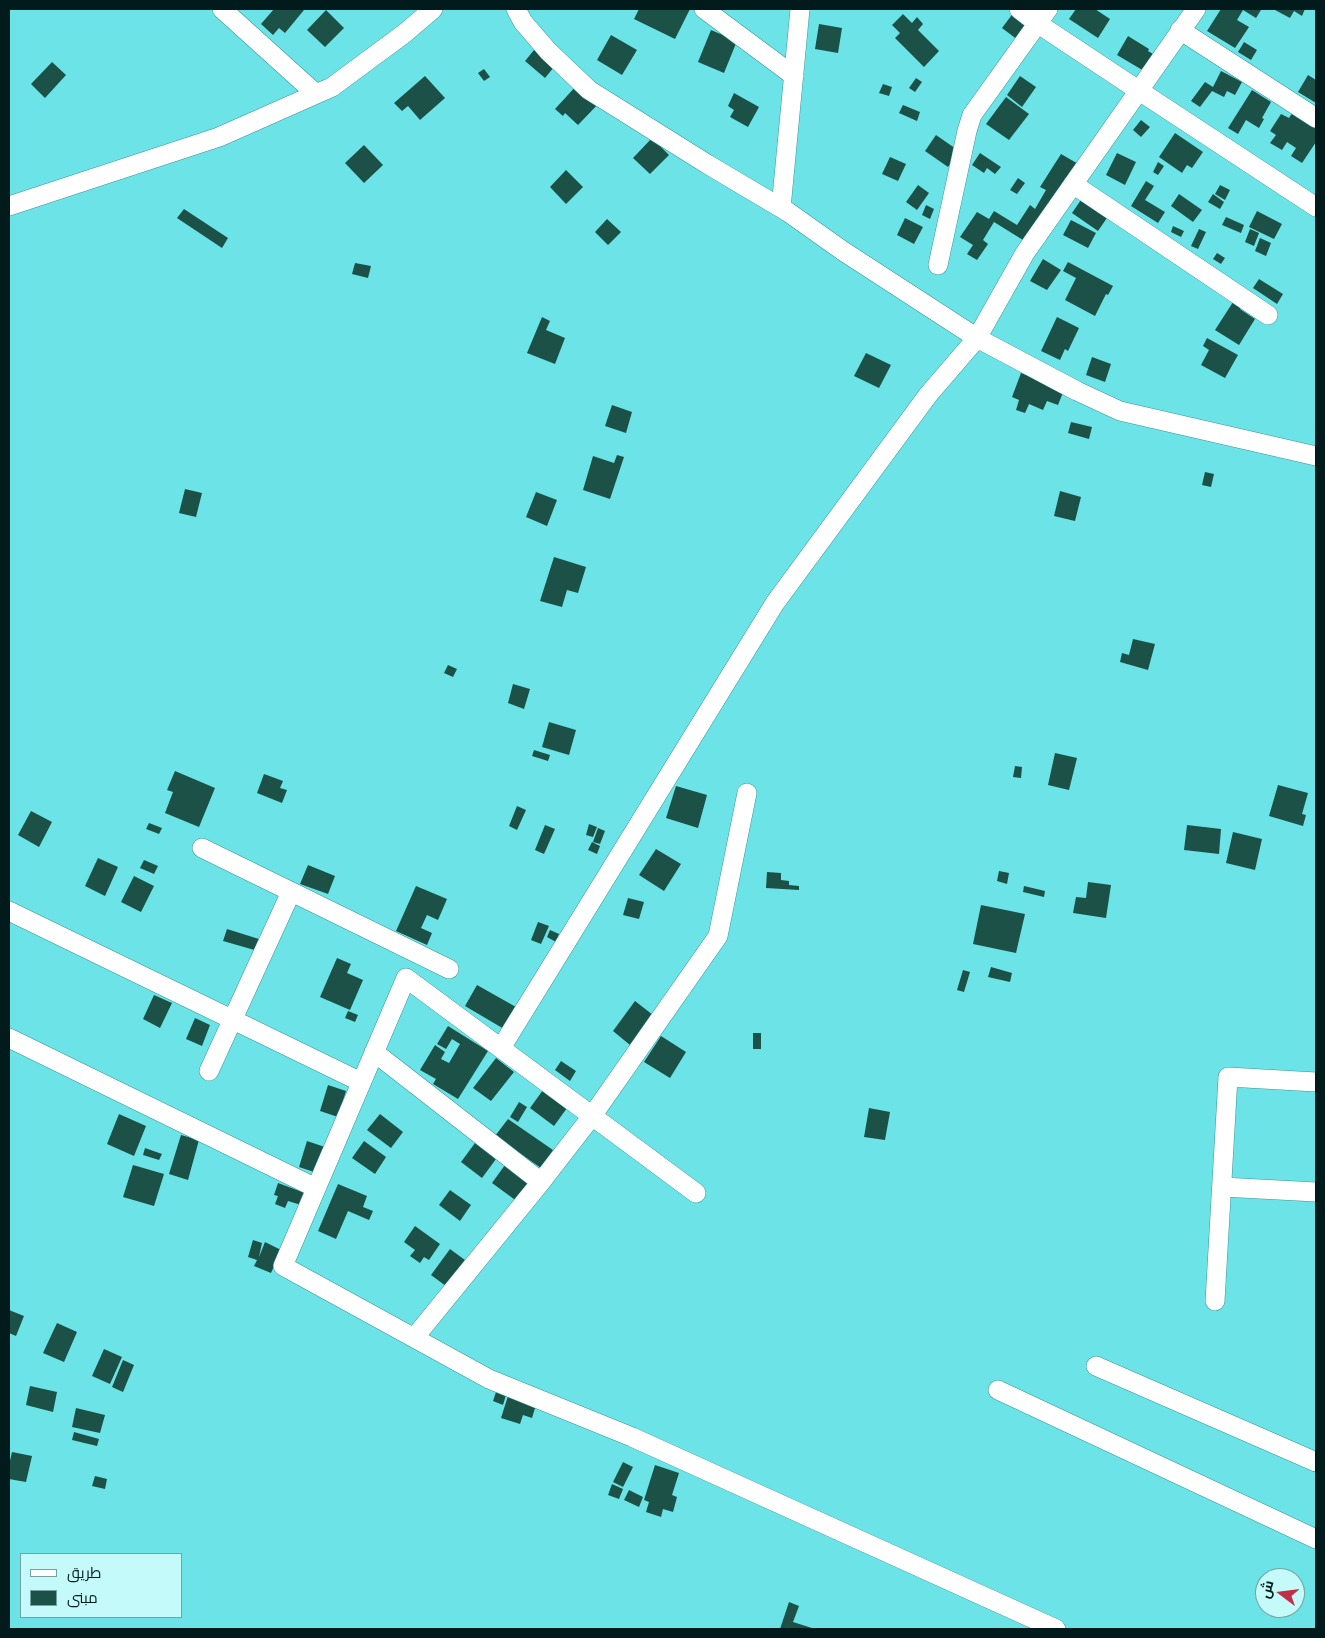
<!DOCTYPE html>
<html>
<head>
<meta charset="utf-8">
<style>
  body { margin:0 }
  #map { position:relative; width:1325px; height:1638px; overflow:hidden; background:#6ce3e7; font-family:"Libre Baskerville",Cairo,serif }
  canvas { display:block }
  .frame { position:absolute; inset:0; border:10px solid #011a1b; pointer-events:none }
  .legend { position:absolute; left:20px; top:1553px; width:162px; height:65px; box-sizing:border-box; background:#c5fafb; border:1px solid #77a0a1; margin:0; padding:6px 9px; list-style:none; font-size:15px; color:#011a1b }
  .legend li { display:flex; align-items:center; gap:10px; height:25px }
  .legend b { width:25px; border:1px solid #77a0a1 }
  .north { position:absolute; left:1255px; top:1568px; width:50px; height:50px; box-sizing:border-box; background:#c5fafb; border:1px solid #77a0a1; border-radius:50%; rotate:285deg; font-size:14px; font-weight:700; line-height:20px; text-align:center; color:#011a1b }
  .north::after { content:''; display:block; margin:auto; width:18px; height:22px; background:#c02f44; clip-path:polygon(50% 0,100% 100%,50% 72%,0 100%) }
</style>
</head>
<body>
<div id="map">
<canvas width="1325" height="1638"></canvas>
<div class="frame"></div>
<ul class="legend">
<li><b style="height:6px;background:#fff"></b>طريق</li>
<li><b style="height:14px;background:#1b5147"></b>مبنى</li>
</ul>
<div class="north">ش</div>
</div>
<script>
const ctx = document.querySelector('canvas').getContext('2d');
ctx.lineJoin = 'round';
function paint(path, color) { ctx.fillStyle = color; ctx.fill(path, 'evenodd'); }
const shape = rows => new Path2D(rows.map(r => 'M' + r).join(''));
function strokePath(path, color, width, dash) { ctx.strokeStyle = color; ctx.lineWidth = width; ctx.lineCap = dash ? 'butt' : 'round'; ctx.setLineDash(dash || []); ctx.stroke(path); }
paint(shape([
  [274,9,303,9,304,10,285,33,279,28,273,35,261,24],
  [639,9,690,9,675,39,634,19],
  [1076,9,1095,9,1110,19,1098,38,1069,19],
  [1221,9,1261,10,1256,18,1243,10,1237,20,1249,27,1235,48,1207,31],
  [1276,9,1305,9,1302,16,1294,11,1290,18,1275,10],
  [326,10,344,28,325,47,307,30],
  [1014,12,1034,26,1022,43,1002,28],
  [903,14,912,23,917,17,923,24,918,30,939,51,924,67,895,38,900,33,892,25],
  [819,24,842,28,838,53,815,49],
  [711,30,737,41,724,73,698,62],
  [611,35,637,50,622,75,597,60],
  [1128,36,1149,49,1148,51,1153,54,1144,71,1117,55],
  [543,39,559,61,545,78,525,61],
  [1244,42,1257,50,1251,60,1238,52],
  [52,62,66,75,45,98,31,84],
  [484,69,490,77,484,81,478,73],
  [1221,71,1242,82,1235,95,1227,91,1224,97,1212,91,1200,107,1191,101,1205,82,1213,87],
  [1308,75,1316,80,1316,103,1298,92],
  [425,76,445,98,420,120,408,106,402,111,394,103],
  [1020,76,1036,87,1022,107,1007,95],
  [916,78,922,82,915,92,909,88],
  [883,84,892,87,889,96,879,93],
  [577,85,602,100,578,125,565,113,563,116,555,109],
  [1252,90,1271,102,1262,118,1264,119,1259,128,1246,120,1238,134,1228,128],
  [734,93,759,107,748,127,730,117,734,110,728,106],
  [1006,97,1029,114,1009,140,986,124],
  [903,105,920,112,917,121,899,113],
  [1293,112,1316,127,1316,142,1302,163,1291,156,1296,148,1287,142,1282,150,1270,143,1276,135,1270,131,1281,114,1289,118],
  [1141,120,1150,127,1141,137,1133,130],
  [1175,133,1203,152,1192,168,1187,165,1182,173,1159,157],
  [936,135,959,151,948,167,925,151],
  [652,138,669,155,650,174,633,158],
  [364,145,383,165,364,183,345,163],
  [980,153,1001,167,995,174,987,168,984,173,972,165],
  [1117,153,1136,162,1125,185,1106,175],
  [1061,154,1080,165,1031,245,994,222,983,240,988,244,977,260,967,254,973,245,960,237,977,212,989,219,994,211,1017,225,1030,205,1035,209,1046,190,1040,187],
  [890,157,906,164,898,181,882,174],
  [1158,162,1164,166,1158,175,1153,172],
  [566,170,583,187,566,204,550,187],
  [1018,178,1025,183,1017,194,1010,190],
  [1146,181,1154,186,1145,200,1165,212,1158,223,1131,206],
  [918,185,929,193,917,210,906,202],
  [1220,185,1230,190,1225,200,1215,194],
  [1085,194,1111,212,1098,231,1072,213],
  [1179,194,1202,210,1193,222,1171,206],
  [1213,194,1224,202,1220,209,1208,202],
  [926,205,934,209,930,219,922,215],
  [184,209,228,238,222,248,177,218],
  [1257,211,1282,224,1274,239,1249,227],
  [1226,217,1244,225,1241,233,1222,225],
  [905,218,923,227,914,244,897,235],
  [607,219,621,232,608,245,595,232],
  [1071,220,1096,233,1088,248,1063,235],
  [1173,226,1184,231,1181,237,1171,232],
  [1199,229,1206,232,1198,249,1191,246],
  [1250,229,1259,233,1254,246,1245,242],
  [1260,238,1271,243,1266,256,1255,251],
  [1217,253,1225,258,1221,264,1213,259],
  [1043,259,1061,270,1047,290,1030,281],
  [1068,262,1113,286,1108,295,1106,294,1095,316,1065,300,1076,278,1063,271],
  [355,263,371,266,368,278,352,274],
  [1259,279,1283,294,1277,304,1253,288],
  [1235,299,1243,304,1240,309,1255,319,1239,345,1215,330],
  [542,317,550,321,546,330,565,338,555,364,527,353],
  [1057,317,1079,328,1068,351,1065,349,1060,360,1041,351],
  [1207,338,1238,355,1225,378,1201,365,1209,350,1203,346],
  [866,353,891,365,879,388,854,376],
  [1092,357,1111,364,1105,382,1086,375],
  [1021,373,1064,390,1058,405,1047,401,1043,410,1029,404,1025,413,1016,410,1019,400,1012,397],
  [612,405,632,412,626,433,605,426],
  [1071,422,1092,427,1089,439,1068,433],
  [617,455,624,457,610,499,583,490,593,456,614,463],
  [1205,472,1214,474,1211,487,1202,485],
  [185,489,202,493,196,517,179,513],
  [1060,491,1081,497,1075,521,1054,516],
  [536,492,557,500,547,526,526,517],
  [554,557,586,567,578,593,567,590,562,607,540,601],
  [1133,639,1155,644,1148,670,1120,662,1122,653,1129,655],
  [448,665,457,669,453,677,444,673],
  [513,684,530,689,524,709,508,703],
  [549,722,576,730,569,755,542,747],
  [534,750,550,755,548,761,532,756],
  [1055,753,1077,758,1069,790,1048,785],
  [1015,766,1022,767,1021,778,1013,777],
  [175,771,215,788,199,827,165,813,173,792,167,790],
  [264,774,283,781,280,788,287,790,282,803,257,793],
  [1278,785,1308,793,1302,814,1306,815,1303,826,1269,816],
  [676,786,707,795,698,828,666,818],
  [517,806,526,810,517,830,509,826],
  [31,811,52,822,39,847,18,835],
  [149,823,162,828,159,834,146,829],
  [589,824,597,827,593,837,586,835],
  [545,825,555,829,544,854,535,850],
  [1187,825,1221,829,1219,854,1184,850],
  [598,828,605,831,600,844,593,842],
  [1233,832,1262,839,1255,870,1226,863],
  [592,842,600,846,597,854,588,850],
  [656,849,681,864,664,891,639,875],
  [98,858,118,867,105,896,85,886],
  [144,860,158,866,154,874,140,868],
  [308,865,335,876,328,894,300,884],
  [999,871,1009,873,1007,884,997,881],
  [767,872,781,873,781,880,789,881,789,885,799,886,799,890,766,888],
  [134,876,154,886,141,912,121,902],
  [1088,882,1111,885,1106,918,1073,913,1076,897,1086,898],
  [416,886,447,899,438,920,427,915,421,928,432,933,427,945,396,931],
  [1024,886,1045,891,1044,897,1023,892],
  [628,898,644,902,639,919,623,915],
  [981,905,1025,914,1016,953,973,944],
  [538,922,549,926,541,944,531,940],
  [227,929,262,940,258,951,223,941],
  [550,930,559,934,556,942,547,937],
  [337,958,351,964,347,973,363,980,350,1010,320,997],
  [991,967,1012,973,1010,982,988,977],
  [963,970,970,972,964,992,957,990],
  [477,985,516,1007,504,1029,465,1006],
  [154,995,172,1003,160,1028,143,1019],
  [635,1001,653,1015,630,1045,613,1031],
  [348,1011,358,1015,355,1022,345,1018],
  [195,1018,210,1025,202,1046,186,1039],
  [448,1026,488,1051,458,1099,433,1084,436,1079,420,1070,435,1045,445,1052,441,1059,449,1063,460,1044,452,1039,446,1049,437,1044],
  [753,1033,761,1033,761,1049,753,1049],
  [661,1036,686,1052,670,1078,644,1062],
  [496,1058,514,1072,491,1101,473,1088],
  [561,1061,576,1071,570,1081,555,1070],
  [328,1085,346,1091,338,1117,320,1111],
  [543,1090,567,1108,554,1126,530,1108],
  [519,1102,527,1107,518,1122,510,1117],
  [869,1108,890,1112,885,1140,864,1137],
  [119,1114,146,1126,134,1156,107,1144],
  [380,1114,403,1132,391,1148,367,1130],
  [508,1119,553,1150,541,1168,495,1136],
  [181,1135,199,1140,188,1180,169,1174],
  [307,1141,325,1147,317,1173,299,1167],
  [364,1141,386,1157,375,1174,352,1158],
  [475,1143,496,1159,482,1178,461,1162],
  [145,1148,162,1154,159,1160,143,1155],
  [133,1165,164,1174,154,1206,123,1197],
  [505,1165,531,1184,518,1202,492,1183],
  [278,1183,305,1193,301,1205,288,1201,285,1208,275,1204,278,1196,274,1195],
  [338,1184,367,1196,363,1207,373,1211,369,1220,348,1211,336,1239,318,1231],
  [450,1190,471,1205,460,1221,439,1205],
  [415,1226,440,1244,429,1260,424,1257,420,1263,410,1256,415,1250,404,1242],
  [253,1240,262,1243,259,1257,265,1242,281,1250,271,1273,254,1266,257,1260,248,1257],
  [450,1249,469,1263,450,1289,431,1275],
  [9,1310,24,1316,16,1336,9,1333],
  [57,1323,77,1332,64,1362,43,1353],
  [104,1349,122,1357,110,1384,92,1376],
  [123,1360,134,1365,123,1392,112,1387],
  [30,1386,57,1392,53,1412,26,1405],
  [496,1392,506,1395,503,1405,493,1401],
  [508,1396,536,1405,532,1418,523,1415,520,1424,501,1418],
  [76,1408,105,1415,100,1433,72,1427],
  [74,1432,99,1439,97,1446,72,1440],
  [12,1452,32,1456,26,1482,9,1479,9,1465],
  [623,1462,633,1467,623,1487,613,1482],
  [655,1465,679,1473,672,1495,677,1497,673,1512,663,1509,661,1517,646,1512,649,1502,644,1500],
  [95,1476,107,1479,105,1489,92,1486],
  [612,1484,623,1489,619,1499,608,1495],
  [629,1490,643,1497,639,1507,624,1500],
  [789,1602,799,1606,793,1622,815,1629,780,1629]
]), '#1b5147');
const minor = shape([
  [222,9,316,94],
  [516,9,523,22,548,51,589,90,707,164,788,212,843,251,977,338,1077,391,1120,411,1316,456],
  [704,9,794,76],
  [1019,9,1037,23,1138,90,1316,207],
  [1180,30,1316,118],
  [1073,184,1268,315],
  [9,206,219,137,332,87,405,33,433,9],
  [781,208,800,9],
  [938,265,967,131,972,115,1048,9],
  [202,848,449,969],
  [9,911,361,1082],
  [9,1038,316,1188],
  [501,1048,775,603,928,395,977,338,1025,253,1196,9],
  [374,1052,541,1182],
  [209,1071,291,892],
  [1222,1187,1316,1192],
  [696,1193,406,978,283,1266,489,1379,632,1437,1056,1629],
  [1215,1301,1228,1077,1316,1082],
  [414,1338,541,1182,592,1116,718,936,747,793],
  [1096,1366,1316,1462],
  [998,1390,1316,1539]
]);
strokePath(minor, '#399598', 20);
strokePath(minor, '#fff', 19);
</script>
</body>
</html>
